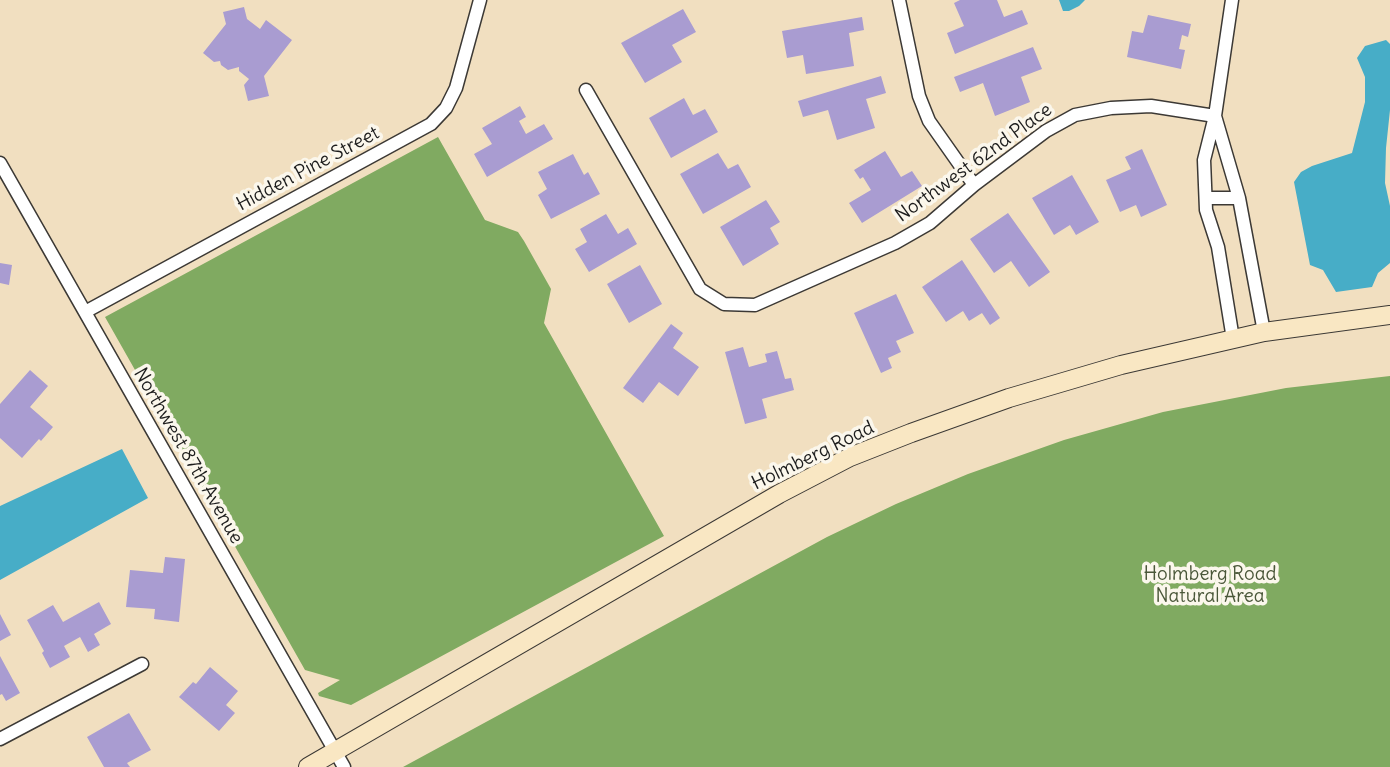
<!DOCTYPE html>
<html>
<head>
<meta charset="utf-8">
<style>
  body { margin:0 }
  canvas { display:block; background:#f1dfc0 }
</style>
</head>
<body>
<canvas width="1390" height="767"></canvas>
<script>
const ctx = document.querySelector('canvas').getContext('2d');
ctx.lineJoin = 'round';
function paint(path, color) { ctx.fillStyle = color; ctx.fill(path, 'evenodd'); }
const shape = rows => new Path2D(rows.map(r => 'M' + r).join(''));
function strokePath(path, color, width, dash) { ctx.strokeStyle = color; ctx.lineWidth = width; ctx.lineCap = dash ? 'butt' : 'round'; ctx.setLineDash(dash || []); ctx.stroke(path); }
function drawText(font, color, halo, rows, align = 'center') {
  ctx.font = font + ' Delius,sans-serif'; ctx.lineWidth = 7; ctx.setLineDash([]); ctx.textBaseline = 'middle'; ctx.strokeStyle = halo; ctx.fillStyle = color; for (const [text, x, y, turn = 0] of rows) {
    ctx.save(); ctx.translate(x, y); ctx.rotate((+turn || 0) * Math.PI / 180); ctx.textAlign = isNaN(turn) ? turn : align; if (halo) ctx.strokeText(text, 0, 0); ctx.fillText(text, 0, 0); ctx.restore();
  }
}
paint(shape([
  [438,137,485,220,518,232,524,241,551,289,544,323,664,536,351,705,319,696,318,693,340,680,305,670,105,317],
  [1390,376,1390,767,403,767,827,537,896,504,968,474,1064,440,1163,412,1286,388]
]), '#80aa61');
paint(shape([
  [1059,0,1085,0,1079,6,1069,11,1063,11],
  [1386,40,1390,44,1390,110,1386,148,1385,183,1390,206,1390,263,1378,273,1372,287,1336,292,1323,270,1310,265,1294,182,1301,172,1312,166,1352,153,1365,102,1365,77,1357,58,1365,46],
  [122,449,148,498,0,580,0,506]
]), '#47adc7');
paint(shape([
  [960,0,997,0,1004,17,1022,10,1028,24,955,54,947,33,964,26,954,3],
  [244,7,247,19,260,29,266,20,292,40,264,76,269,96,248,101,244,85,249,79,239,71,239,67,228,70,221,65,220,61,214,62,203,53,226,24,223,12],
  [683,9,696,32,672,45,682,62,645,83,621,43],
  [1148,15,1191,24,1188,37,1182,35,1179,49,1185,50,1181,69,1127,57,1132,31,1143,33],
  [862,17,864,30,849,33,854,66,806,74,803,55,787,58,782,31],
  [1033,47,1042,69,1021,77,1030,102,995,116,983,83,960,92,954,77],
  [881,76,886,93,866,99,875,128,837,140,828,110,803,117,798,101],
  [684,98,693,115,705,109,718,132,671,158,649,118],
  [520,106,526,117,519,121,526,134,544,124,553,139,487,177,474,154,492,144,482,128],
  [1142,149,1167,205,1141,217,1136,205,1120,212,1106,180,1131,169,1125,157],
  [885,151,901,177,912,171,922,186,862,223,849,203,871,190,863,177,860,179,854,170],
  [718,153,728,169,738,164,751,187,703,214,680,174],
  [573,154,584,175,588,172,600,194,551,219,538,195,547,189,538,172],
  [1072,175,1099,222,1076,235,1070,225,1054,235,1032,198],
  [766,200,780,222,770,228,779,244,743,266,720,227],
  [1008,213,1050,272,1029,287,1011,261,994,273,970,239],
  [606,214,618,234,628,228,637,244,589,272,575,249,587,242,580,229],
  [962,260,1000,318,990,325,982,313,969,321,963,311,946,322,922,287],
  [0,263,12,265,9,285,0,283],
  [640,265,662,304,629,323,607,284],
  [896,294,914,333,896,341,901,352,888,358,892,368,881,373,854,313],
  [671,324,683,333,673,348,699,367,678,396,659,382,643,403,623,388],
  [743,347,749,367,767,362,765,354,777,351,785,379,791,378,794,390,762,399,767,418,745,424,725,352],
  [30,370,48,386,30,407,53,427,41,441,39,439,22,458,0,438,0,404],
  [165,557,185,559,179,622,154,619,155,609,126,607,130,570,163,573],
  [99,602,111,624,94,634,100,645,88,652,80,637,64,646,70,657,50,668,42,653,44,651,27,620,53,605,63,622],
  [0,614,11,635,0,641],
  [0,656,20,693,6,701,2,694,0,695],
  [210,667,238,691,226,705,235,713,219,731,179,697,193,682,196,684],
  [129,713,151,750,127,763,130,767,104,767,87,737]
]), '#a99cd1');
const street = shape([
  [899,0,919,96,929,121,974,185],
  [1232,0,1215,116,1204,160,1206,210,1218,247,1233,339],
  [586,90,700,289,724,304,755,305,895,243,930,223,974,185,1046,131,1075,115,1111,108,1151,106,1215,116],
  [1215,116,1239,198,1264,332],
  [0,163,344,767],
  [1206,198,1239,198],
  [85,312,431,124,446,108,456,88,480,0],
  [0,739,142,664]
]);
const secondary = shape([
  [308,767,779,494,850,457,911,433,1009,398,1121,365,1264,332,1390,315]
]);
strokePath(street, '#3c3935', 15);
strokePath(secondary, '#3c3935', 20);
strokePath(street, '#fff', 12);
strokePath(secondary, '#f9e7c3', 18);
drawText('19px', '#1c1c1c', '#fbf7ec', [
  ["Northwest 62nd Place",974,163,-36],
  ["Hidden Pine Street",308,169,-28],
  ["Northwest 87th Avenue",188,456,60],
  ["Holmberg Road",813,456,-26]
]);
drawText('19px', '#4a5739', '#fbf7ec', [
  ["Holmberg Road",1210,575],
  ["Natural Area",1210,597]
]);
</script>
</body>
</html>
